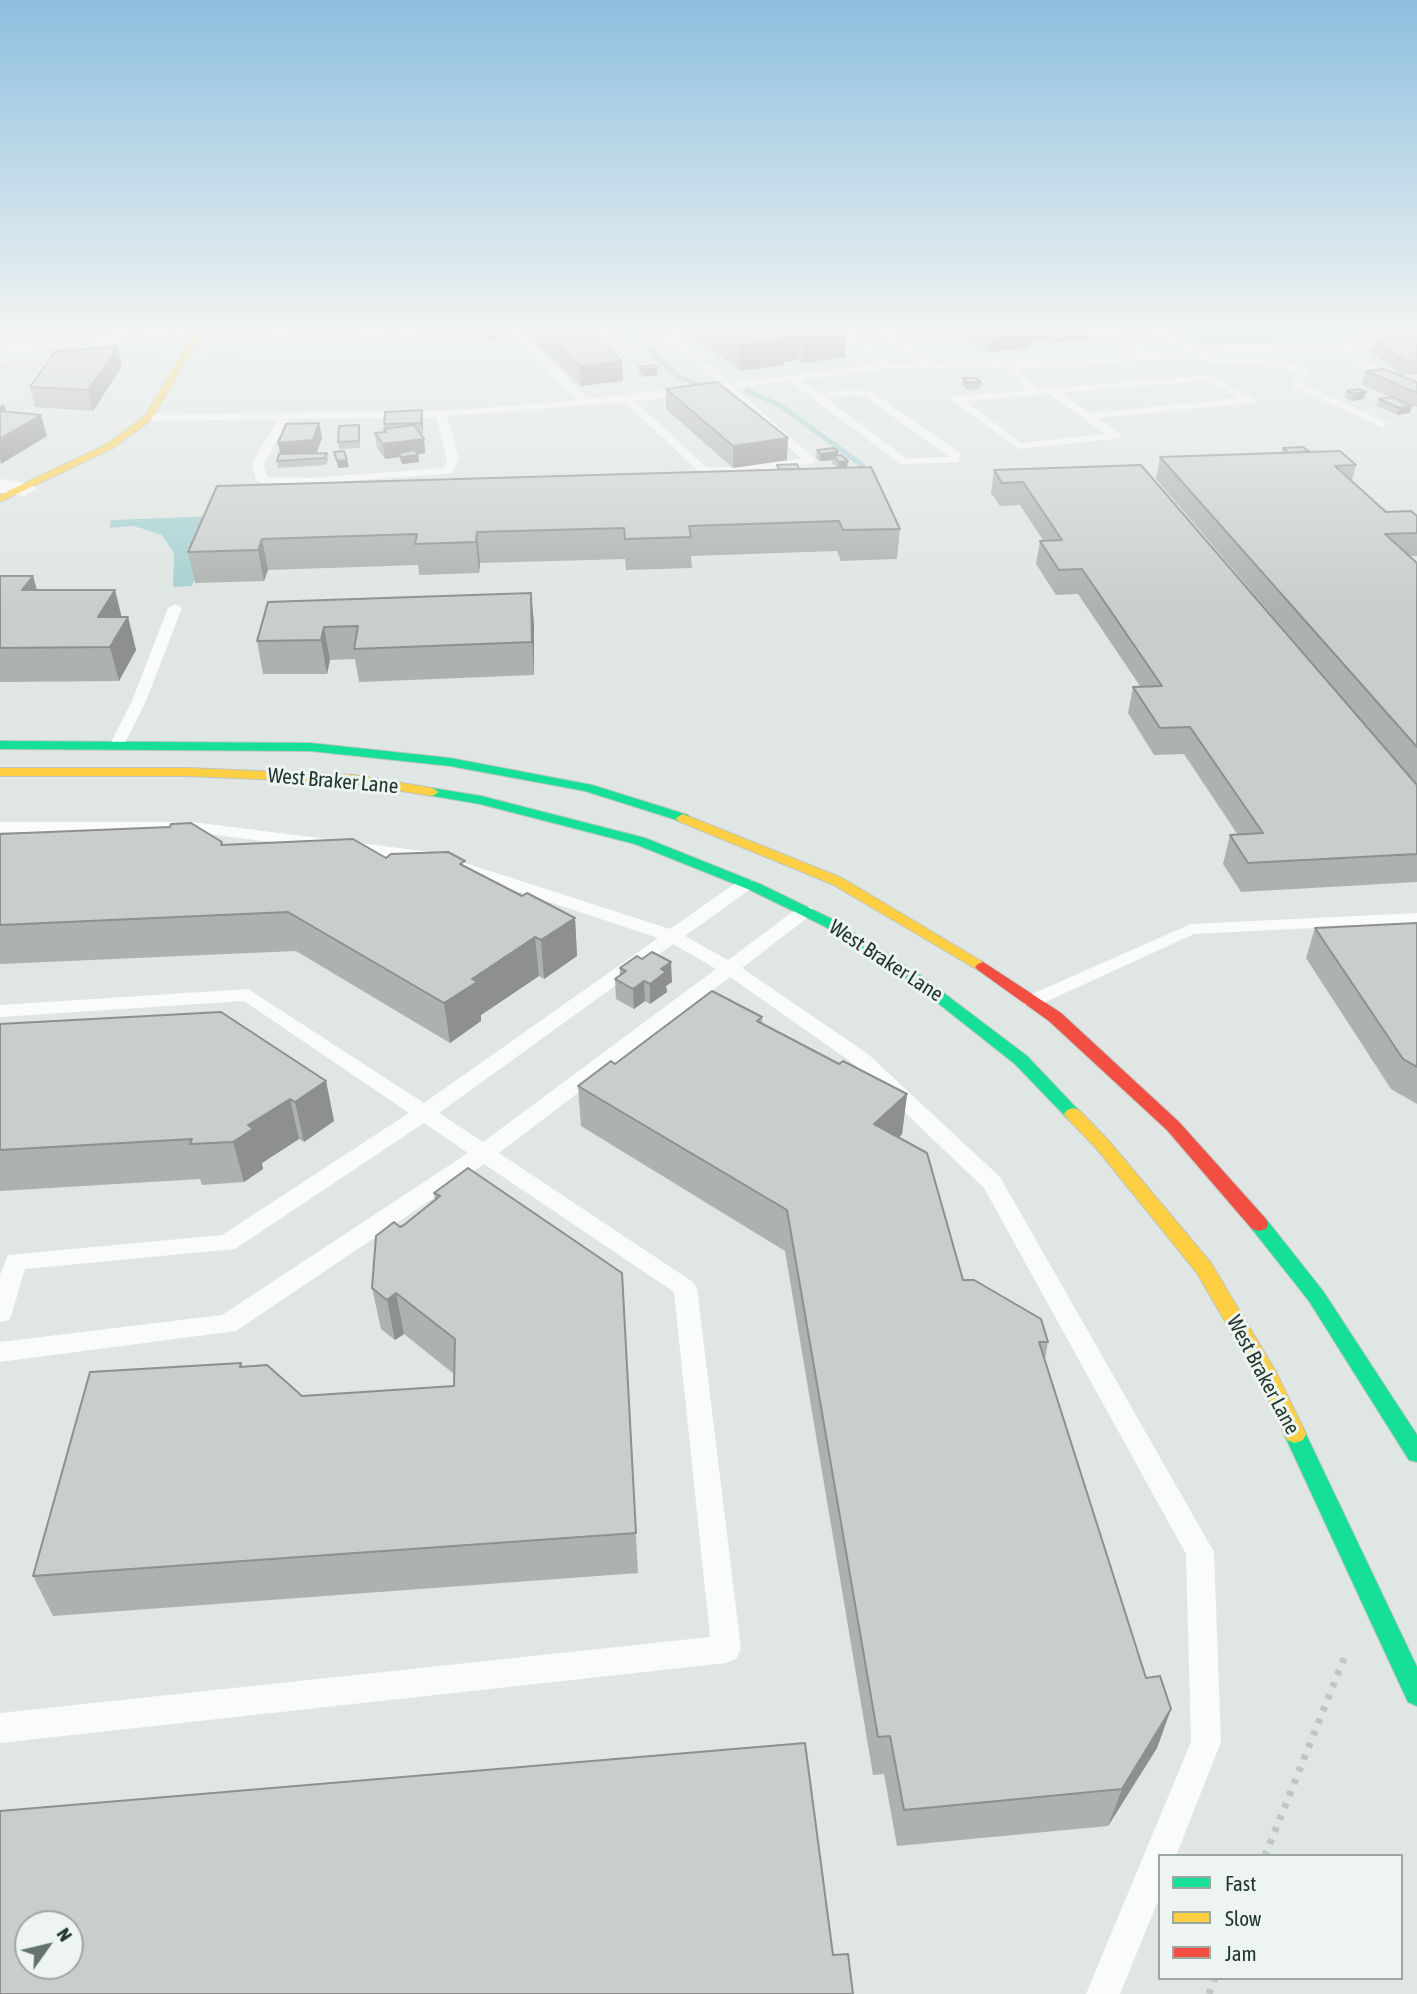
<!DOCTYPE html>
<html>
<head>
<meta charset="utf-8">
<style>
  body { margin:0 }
  #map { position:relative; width:1417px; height:1994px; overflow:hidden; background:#e0e6e3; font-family:"Asap Condensed",sans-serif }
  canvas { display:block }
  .legend { position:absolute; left:1158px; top:1854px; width:245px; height:126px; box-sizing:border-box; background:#eef5f1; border:2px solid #9ca9a3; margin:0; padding:9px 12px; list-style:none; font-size:21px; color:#21362e }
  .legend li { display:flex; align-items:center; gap:14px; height:35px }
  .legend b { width:35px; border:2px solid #9ca9a3 }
  .north { position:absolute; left:14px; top:1910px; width:70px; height:70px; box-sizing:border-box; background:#eef5f1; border:2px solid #9ca9a3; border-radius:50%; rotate:56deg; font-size:19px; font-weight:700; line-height:28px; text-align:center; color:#21362e }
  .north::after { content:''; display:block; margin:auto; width:24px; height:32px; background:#64746d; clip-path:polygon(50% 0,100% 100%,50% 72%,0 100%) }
</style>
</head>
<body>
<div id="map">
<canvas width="1417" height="1994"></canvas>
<ul class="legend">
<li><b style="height:9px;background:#16e098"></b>Fast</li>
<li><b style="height:9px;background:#ffcf43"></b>Slow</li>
<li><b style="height:9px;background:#f24e42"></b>Jam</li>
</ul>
<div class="north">N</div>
</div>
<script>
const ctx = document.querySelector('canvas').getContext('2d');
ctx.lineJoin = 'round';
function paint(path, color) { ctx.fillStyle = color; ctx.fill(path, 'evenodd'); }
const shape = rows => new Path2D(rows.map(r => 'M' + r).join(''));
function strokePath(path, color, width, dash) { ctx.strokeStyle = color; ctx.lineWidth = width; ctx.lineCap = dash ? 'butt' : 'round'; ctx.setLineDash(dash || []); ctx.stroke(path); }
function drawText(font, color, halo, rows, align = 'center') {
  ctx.font = font + ' "Asap Condensed",sans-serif'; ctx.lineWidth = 6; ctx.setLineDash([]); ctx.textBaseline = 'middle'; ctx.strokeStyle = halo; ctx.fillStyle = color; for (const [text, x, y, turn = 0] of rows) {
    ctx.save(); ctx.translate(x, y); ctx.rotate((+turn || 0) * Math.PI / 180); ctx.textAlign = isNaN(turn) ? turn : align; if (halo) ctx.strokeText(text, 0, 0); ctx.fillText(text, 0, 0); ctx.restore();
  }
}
paint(shape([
  [1176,329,1358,329,1361,337,1211,345],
  [216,516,192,586,173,587,174,553,162,535,134,526,110,528,111,520]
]), '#a4d0d1');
strokePath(shape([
  [624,329,639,341],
  [648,349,678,376,697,384],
  [748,391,781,406,862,465,870,477]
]), '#a4d0d1', 5);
const fast = shape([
  [0,741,310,743,450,758,592,785,688,815,690,818,683,822,585,791,450,766,310,751,0,749,0,741],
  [432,788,481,796,645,838,760,884,834,920,920,975,1027,1056,1082,1114,1079,1118,1067,1118,1015,1064,910,981,824,926,750,890,635,844,480,804,427,795,427,789,432,788],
  [1259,1217,1266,1219,1323,1291,1417,1435,1417,1462,1409,1460,1309,1301,1252,1229,1250,1224,1252,1219,1259,1217],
  [1295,1425,1303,1428,1417,1667,1417,1706,1408,1702,1284,1434,1287,1428,1295,1425]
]);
const slow = shape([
  [197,329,205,329,151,420,113,448,0,502,0,495,107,444,145,416,197,329],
  [0,768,187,768,354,775,432,788,439,792,432,796,354,783,187,776,0,776,0,768],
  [683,814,842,878,991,967,983,972,978,970,832,884,678,821,676,818,683,814],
  [1073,1108,1079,1110,1109,1141,1211,1263,1276,1372,1306,1434,1303,1440,1295,1443,1287,1440,1260,1382,1197,1273,1097,1149,1067,1118,1064,1114,1067,1110,1073,1108]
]);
const jam = shape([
  [983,962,1061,1013,1179,1122,1266,1219,1268,1224,1266,1229,1259,1231,1252,1229,1167,1130,1049,1021,978,970,975,967,978,964,983,962]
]);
strokePath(fast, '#bdc5c1', 2);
strokePath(slow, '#bdc5c1', 2);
strokePath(jam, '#bdc5c1', 2);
strokePath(shape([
  [210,357,297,343,451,329],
  [130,359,159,354],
  [0,373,48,368]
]), '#bfc7c3', 2.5, [2, 2.5]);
strokePath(shape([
  [1265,1856,1345,1656],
  [1209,1994,1215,1978]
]), '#bfc7c3', 7, [5, 8]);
paint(shape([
  [125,329,205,331,137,336,133,340,0,354,0,348,128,335,125,329],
  [517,329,535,329,524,335,588,399,719,384,675,345,609,348,582,329,593,329,611,342,669,340,658,329,668,329,730,383,880,364,831,329,842,329,891,363,920,363,874,329,885,329,932,362,1087,360,1141,354,1091,329,1103,329,1153,353,1184,350,1144,329,1156,329,1196,349,1237,344,1402,341,1417,350,1417,357,1400,347,1351,348,1382,372,1417,380,1417,386,1376,376,1339,348,1205,353,1215,358,1280,360,1297,364,1308,373,1301,383,1386,422,1386,426,1382,427,1292,386,1298,374,1280,366,1213,364,1193,355,1087,366,1013,367,1039,389,1207,375,1257,400,1252,403,1097,418,1120,434,1120,438,1019,449,950,399,955,396,1028,390,1001,367,889,369,800,380,819,394,848,389,870,391,960,453,959,462,901,464,789,381,735,388,815,459,815,463,743,473,699,472,625,402,447,416,459,459,452,473,310,484,262,483,256,480,252,464,278,419,148,421,143,418,148,415,462,410,577,400,516,338,517,329],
  [1206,381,1240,398,1089,413,1061,393,1206,381],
  [725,390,802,459,743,467,706,467,635,401,725,390],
  [1049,394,1106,434,1021,443,965,401,1049,394],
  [848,395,864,396,950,457,907,459,826,399,848,395],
  [436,417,447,459,444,468,310,478,267,477,264,464,289,419,436,417],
  [175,604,182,608,146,701,123,747,113,747,110,744,132,701,168,608,175,604],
  [0,822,192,822,431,852,670,929,740,880,752,880,755,884,752,888,685,936,728,960,799,907,811,907,814,911,811,915,742,968,868,1054,1000,1177,1214,1552,1221,1742,1176,1856,1160,1856,1160,1896,1120,1994,1086,1994,1191,1742,1186,1554,984,1188,854,1064,730,977,499,1153,693,1282,697,1288,741,1649,736,1659,726,1663,0,1743,0,1713,710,1637,674,1292,484,1164,236,1331,0,1362,0,1342,222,1315,468,1153,424,1123,235,1249,25,1269,12,1313,9,1320,0,1322,0,1275,8,1255,222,1235,409,1113,244,1001,0,1017,0,1005,248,989,424,1103,658,938,429,862,192,832,0,832,0,822],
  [673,944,716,969,483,1142,439,1113,673,944],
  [1417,913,1417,923,1194,934,1039,1005,1025,1005,1022,1001,1025,997,1191,924,1417,913]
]), '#fafbfb');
paint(shape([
  [0,479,33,484,36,489,25,496,0,493,0,479]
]), '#fafbfb');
paint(fast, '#16e098');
paint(slow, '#ffcf43');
paint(jam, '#f24e42');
strokePath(shape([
  [101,357,352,329],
  [0,368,66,361]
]), '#c5c9c7', 2.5, [8, 3.5]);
paint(shape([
  [527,329,586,329,622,361,623,381,581,386,527,334],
  [684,329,842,329,846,332,845,357,802,363,798,360,784,362,784,365,740,371],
  [952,329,1089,329,1088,339,1051,343,1044,339,1031,341,1030,347,991,352],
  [486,330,500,334,500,340,491,341,487,336],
  [1375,340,1417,344,1417,374,1401,375,1372,353],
  [122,366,93,411,35,407,30,387],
  [639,367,657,368,657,375,644,377,639,373],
  [1366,371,1417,382,1417,407,1412,406,1410,413,1397,415,1377,406,1379,399,1391,397,1362,385],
  [963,378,981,382,980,389,967,390,962,385],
  [666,389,787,460,733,468,666,409],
  [1347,391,1366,392,1364,399,1352,401,1345,398],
  [422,410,423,424,422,437,424,439,425,453,418,454,419,462,402,464,399,457,385,459,377,448,375,433,385,432,384,424],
  [319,423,322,438,316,453,327,453,328,460,326,465,278,468,277,461,280,454,278,443],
  [360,432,360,448,339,449,338,442],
  [1283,448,1308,452,1356,465,1352,481,1386,512,1417,516,1417,556,1410,556,1417,563,1417,785,1156,479,1160,457,1282,453],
  [817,450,838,455,900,529,897,559,841,561,837,551,691,556,692,568,626,570,625,559,480,563,479,573,419,575,418,565,268,570,264,581,195,583,188,552,217,486,777,469,777,465,799,469,837,468,832,463,833,460,820,461,816,458],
  [1141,465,1417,785,1417,882,1241,892,1223,864,1230,835,1238,835,1184,754,1154,755,1128,713,1133,687,1140,686,1078,594,1056,595,1036,564,1040,541,1043,540,1020,505,1000,506,991,493,994,470],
  [0,576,33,576,37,590,122,617,128,617,136,650,119,681,0,682],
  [531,593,534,625,534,675,359,682,355,659,330,660,327,674,263,674,257,641,268,602],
  [0,834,222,842,222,845,386,858,466,867,522,896,575,918,577,956,544,979,539,976,481,1015,481,1021,450,1043,296,951,0,964],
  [1417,923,1417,1104,1391,1089,1306,958,1315,928],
  [620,968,672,982,666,986,667,992,650,1004,645,1001,634,1009,616,999,615,979,620,975],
  [762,1017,762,1024,839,1064,907,1094,902,1134,899,1138,963,1280,1048,1342,1045,1359,1146,1678,1171,1709,1157,1748,1108,1826,897,1846,884,1774,873,1775,785,1251,581,1126,578,1086,615,1064],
  [0,1024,326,1081,334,1121,304,1142,299,1139,262,1163,263,1169,244,1182,202,1185,200,1179,0,1191],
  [434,1193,622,1273,638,1573,53,1616,33,1576,241,1363,242,1367,302,1396,454,1386,454,1374,404,1334,395,1340,381,1329,372,1288,400,1227,435,1200]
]), '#adb1af');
paint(shape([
  [0,329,80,329,0,337],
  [994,329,1045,329,1044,339,1031,341,1030,347,991,352],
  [1053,329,1089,329,1088,339,1051,343],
  [846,332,845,357,802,363,803,337],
  [491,334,500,334,500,340,491,341],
  [799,335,798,360,784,362,784,365,740,371,740,345,780,337],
  [117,347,122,366,93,411,88,390],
  [622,361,623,381,581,386,580,366],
  [657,368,657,375,644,377,644,370],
  [1366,392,1364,399,1352,401,1354,394],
  [4,404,6,411,0,414,0,406],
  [1412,406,1410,413,1397,415,1399,408],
  [422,410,423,424,423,437,421,423],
  [41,415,47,436,1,464,0,459,0,439],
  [319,423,322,438,316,455,281,457,278,443],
  [788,438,787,460,733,468,733,446],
  [424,439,425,453,401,457,399,453,399,457,385,459,383,444],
  [838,452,838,459,833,456,833,460,820,461,821,454],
  [418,455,419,462,402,464,401,457],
  [347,460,349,467,338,468,337,461],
  [848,461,847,468,839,469,839,462],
  [477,532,480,563,479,573,476,542],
  [262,539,268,570,264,581,258,550],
  [33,576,42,608,22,590],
  [115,590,123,622,98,617],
  [531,593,534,625,534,675,532,642],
  [128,617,136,650,119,681,110,647],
  [324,627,330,660,327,674,321,640],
  [575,918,577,956,544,979,541,940],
  [535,937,539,976,481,1015,481,1021,450,1043,444,1003,472,979],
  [671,962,672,982,666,986,667,992,650,1004,650,984,661,969],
  [644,981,645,1001,634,1009,633,989],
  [326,1081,334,1121,304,1142,295,1102],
  [907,1094,902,1134,870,1164,874,1124],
  [290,1099,299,1139,262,1163,263,1169,244,1182,233,1142,248,1125],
  [396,1293,404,1334,395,1340,387,1300],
  [1171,1709,1157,1748,1108,1826,1122,1789]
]), '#8d908f');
const building = shape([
  [492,329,495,329,500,334,491,334,486,330,492,329],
  [540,329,586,329,622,361,580,366,540,329],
  [718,329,842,329,846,332,803,337,799,335,780,337,784,340,740,345,718,329],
  [1410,339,1417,344,1417,361,1404,361,1375,340,1410,339],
  [117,347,88,390,30,387,56,351,117,347],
  [653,365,657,368,644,370,639,367,653,365],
  [1384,369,1417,382,1417,393,1366,371,1384,369],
  [963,378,976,378,981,382,968,383,963,378],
  [717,382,788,438,733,446,666,389,717,382],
  [1358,389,1366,392,1354,394,1347,391,1358,389],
  [1392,397,1412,406,1399,408,1379,399,1392,397],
  [422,410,421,423,384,424,385,412,422,410],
  [0,411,41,415,0,439,0,411],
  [319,423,313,440,278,443,286,424,319,423],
  [359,425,359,441,338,442,339,426,359,425],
  [414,425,424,439,383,444,375,433,386,432,384,429,414,425],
  [1303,447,1309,451,1289,453,1283,448,1303,447],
  [834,448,838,452,821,454,817,450,834,448],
  [415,450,418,455,401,457,399,453,415,450],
  [344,451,347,460,337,461,334,452,344,451],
  [1340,451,1356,465,1335,466,1386,512,1411,511,1417,516,1417,533,1385,534,1417,563,1417,747,1160,457,1340,451],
  [327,453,325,458,277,461,279,454,327,453],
  [841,455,848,461,839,462,833,456,841,455],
  [797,464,799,469,779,469,777,465,797,464],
  [1141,465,1417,785,1417,854,1248,863,1230,835,1263,833,1190,727,1160,728,1133,687,1162,686,1082,569,1059,570,1040,541,1062,540,1023,482,1002,483,994,470,1141,465],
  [871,467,900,529,843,530,839,521,689,526,691,537,625,539,624,528,477,532,476,542,415,544,417,534,262,539,258,550,188,552,217,486,871,467],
  [0,576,33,576,22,590,115,590,98,617,128,617,110,647,0,648,0,576],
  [531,593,532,642,354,649,358,626,324,627,321,640,257,641,268,602,531,593],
  [191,823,222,842,221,845,353,839,386,858,391,854,448,852,465,861,460,864,522,896,527,893,575,918,541,940,535,937,472,979,477,982,444,1003,288,912,0,925,0,834,170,827,171,824,191,823],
  [1417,923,1417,1067,1403,1059,1315,928,1417,923],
  [652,952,671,962,661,969,666,972,650,984,644,981,633,989,615,979,626,971,620,968,637,956,642,959,652,952],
  [712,991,762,1017,757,1021,839,1064,843,1061,907,1094,874,1124,927,1153,963,1280,974,1280,1041,1319,1048,1342,1039,1342,1146,1678,1160,1676,1171,1709,1122,1789,904,1810,890,1736,878,1737,787,1210,578,1086,611,1061,615,1064,712,991],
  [221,1012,326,1081,295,1102,290,1099,248,1125,253,1129,233,1142,190,1144,192,1139,0,1150,0,1024,221,1012],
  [468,1168,622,1273,636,1533,33,1576,90,1372,241,1363,240,1367,267,1365,302,1396,454,1386,455,1339,396,1293,387,1300,372,1288,376,1236,394,1222,400,1227,404,1225,440,1196,434,1193,468,1168],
  [805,1743,833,1955,848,1954,853,1994,0,1994,0,1811,805,1743],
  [28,1924,70,1924,70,1966,28,1966,28,1924]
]);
paint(building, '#c9cecc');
strokePath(building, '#8d908f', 2);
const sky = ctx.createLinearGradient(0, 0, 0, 608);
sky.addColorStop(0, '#8dbfdf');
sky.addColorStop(0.54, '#f1f4f2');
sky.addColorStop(1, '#f1f4f200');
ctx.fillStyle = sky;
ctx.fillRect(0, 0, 1417, 608);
drawText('21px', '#21362e', '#eef5f1', [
  ["West Braker Lane",333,781,5],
  ["West Braker Lane",886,961,33],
  ["West Braker Lane",1263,1375,62]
]);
</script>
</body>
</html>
